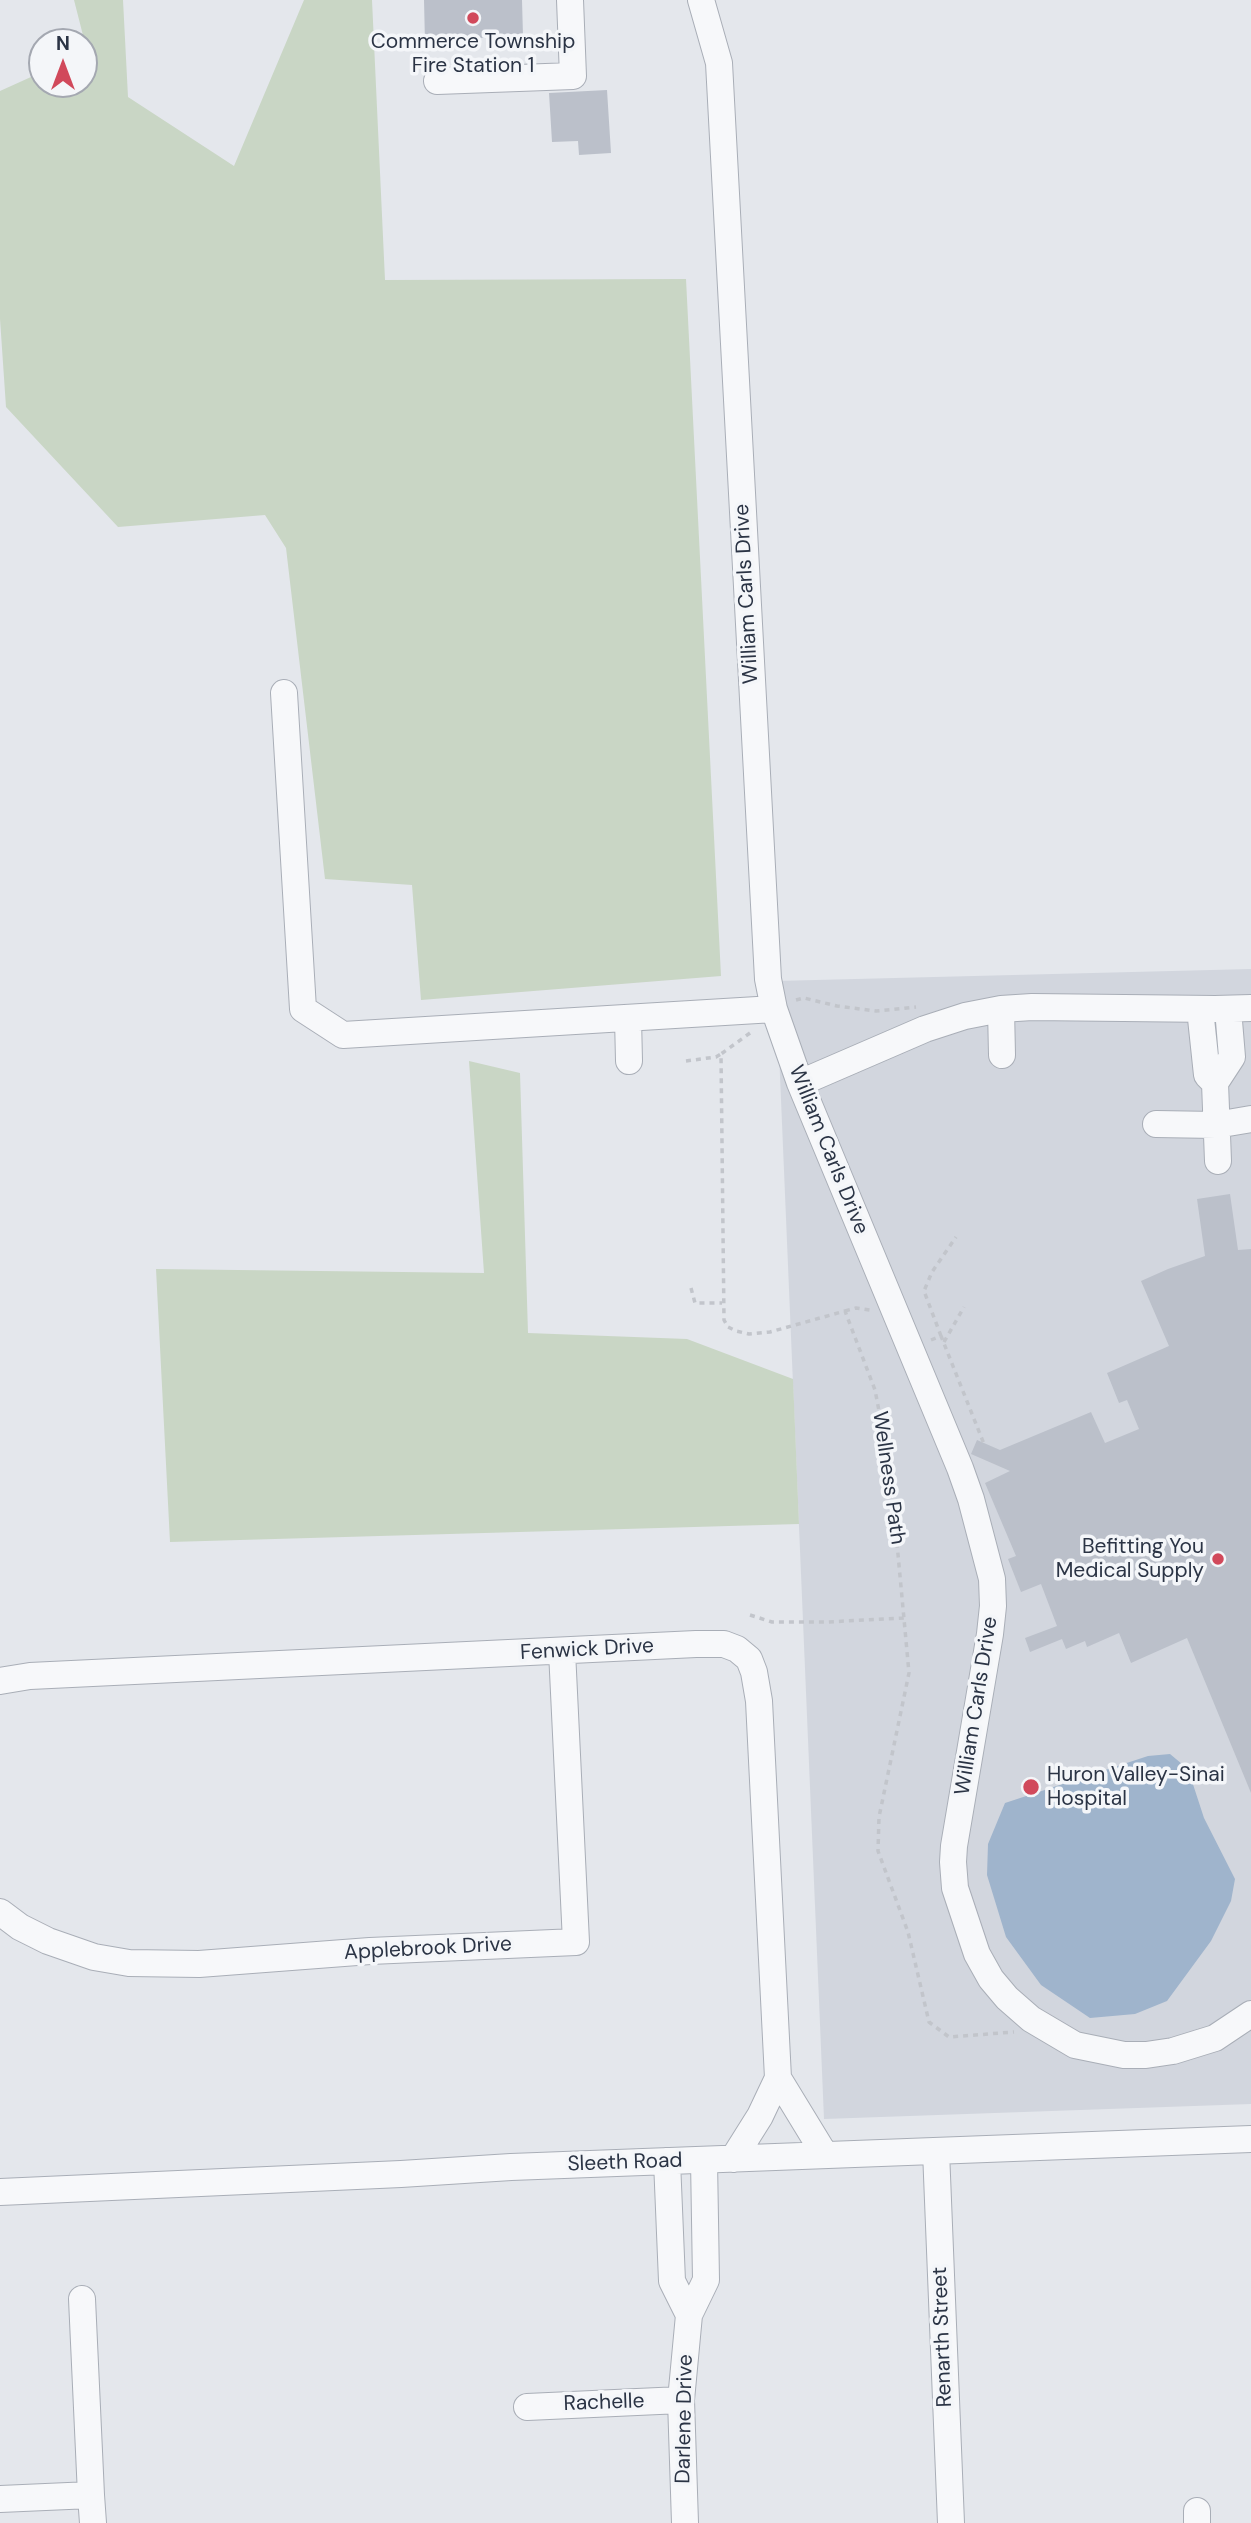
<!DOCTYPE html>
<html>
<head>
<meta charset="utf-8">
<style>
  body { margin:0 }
  #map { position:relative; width:1251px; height:2523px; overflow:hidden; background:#e4e7ec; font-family:"DM Sans",sans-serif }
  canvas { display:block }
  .north { position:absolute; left:28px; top:28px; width:70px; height:70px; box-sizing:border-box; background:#f4f6f9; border:2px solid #a4a8b1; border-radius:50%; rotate:0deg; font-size:19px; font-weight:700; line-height:28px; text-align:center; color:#2b3445 }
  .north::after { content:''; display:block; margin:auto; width:24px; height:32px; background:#d1495b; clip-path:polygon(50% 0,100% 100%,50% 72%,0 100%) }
</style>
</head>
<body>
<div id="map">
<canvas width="1251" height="2523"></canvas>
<div class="north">N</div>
</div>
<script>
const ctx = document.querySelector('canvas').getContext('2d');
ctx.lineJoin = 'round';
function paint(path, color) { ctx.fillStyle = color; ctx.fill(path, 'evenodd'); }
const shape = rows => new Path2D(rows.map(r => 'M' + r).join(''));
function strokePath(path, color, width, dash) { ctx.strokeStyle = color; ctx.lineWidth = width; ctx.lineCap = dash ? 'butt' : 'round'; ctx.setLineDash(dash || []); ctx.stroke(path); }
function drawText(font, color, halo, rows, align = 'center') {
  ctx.font = font + ' "DM Sans",sans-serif'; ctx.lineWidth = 7; ctx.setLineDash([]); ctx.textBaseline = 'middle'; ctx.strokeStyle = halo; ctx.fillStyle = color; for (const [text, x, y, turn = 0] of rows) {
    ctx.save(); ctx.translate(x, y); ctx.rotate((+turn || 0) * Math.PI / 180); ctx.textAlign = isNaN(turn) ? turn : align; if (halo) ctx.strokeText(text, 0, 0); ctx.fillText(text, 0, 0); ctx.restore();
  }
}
paint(shape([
  [1251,969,1251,2104,824,2119,776,981]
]), '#d2d6de');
paint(shape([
  [74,0,123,0,128,97,234,166,304,0,372,0,385,280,686,279,721,976,421,1000,412,885,325,879,286,548,265,515,118,527,6,407,0,319,0,91,42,72,42,84,84,84,84,53,87,51],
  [469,1061,520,1073,528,1333,687,1339,793,1379,799,1524,170,1542,156,1269,484,1273]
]), '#c9d6c5');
paint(shape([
  [1170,1754,1188,1769,1204,1818,1235,1879,1231,1901,1211,1941,1167,2001,1135,2014,1090,2018,1041,1985,1006,1937,987,1875,988,1844,1005,1803,1148,1756]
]), '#9fb4cc');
paint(shape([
  [424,0,522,0,523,36,480,38,480,41,425,43],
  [607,90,611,153,579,155,578,141,552,142,549,93],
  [1230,1194,1238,1250,1251,1249,1251,1793,1187,1638,1131,1663,1119,1633,1087,1647,1085,1641,1066,1649,1062,1639,1030,1652,1025,1638,1057,1626,1041,1584,1021,1592,1008,1559,1016,1556,985,1483,1010,1471,971,1454,977,1440,1000,1450,1091,1412,1105,1443,1139,1429,1127,1400,1119,1403,1107,1373,1169,1346,1141,1281,1168,1269,1205,1256,1197,1199]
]), '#bbc0ca');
const minor = shape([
  [701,0,719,63,768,979,774,1009,800,1083,960,1468,971,1499,992,1579,993,1606,990,1634,954,1846,953,1862,955,1888,977,1954,991,1979,1007,1998,1031,2019,1075,2045,1124,2055,1146,2055,1173,2051,1215,2038,1251,2014],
  [437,81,573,76,570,0],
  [284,693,303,1009,343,1035,774,1009],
  [1001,1009,1002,1055],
  [1200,1009,1207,1075,1215,1083],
  [628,1018,629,1061],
  [800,1083,925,1029,965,1016,1001,1009,1032,1007,1215,1009,1251,1008],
  [1156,1124,1216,1125,1251,1119],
  [1218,1161,1215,1083,1232,1057,1228,1009],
  [0,1681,30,1676,696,1644,724,1644,737,1649,749,1659,754,1672,759,1701,778,2078,825,2155],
  [0,1912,20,1927,48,1941,94,1957,129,1963,199,1964,370,1951,576,1942,562,1651],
  [936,2151,951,2523],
  [733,2159,760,2116,778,2078],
  [667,2161,672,2281,689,2315],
  [0,2192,401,2174,511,2167,1251,2139],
  [527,2407,681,2400],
  [91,2495,93,2523],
  [0,2499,91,2495,82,2299],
  [1197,2511,1197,2523],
  [685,2523,681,2400,689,2315,706,2280,704,2160]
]);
strokePath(minor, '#a9aeb7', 28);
strokePath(shape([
  [796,1000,804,998,837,1006,876,1011,916,1007],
  [750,1033,721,1054,724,1320,728,1327,736,1331,749,1334,770,1332,845,1311,875,1390,890,1468,909,1673,879,1817,878,1851,908,1932,929,2022,949,2037,1014,2032],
  [686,1061,716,1057,721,1054],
  [691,1288,695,1303,722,1303],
  [845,1311,856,1308,870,1310],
  [941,1336,924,1291,932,1272,956,1237],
  [931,1340,941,1336,984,1444],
  [944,1342,964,1307],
  [750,1615,772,1622,827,1622,904,1618]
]), '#c2c5cb', 3.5, [5, 5]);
strokePath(minor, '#f7f8fa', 26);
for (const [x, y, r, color] of [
  [473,18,7,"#d1495b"],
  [1218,1559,7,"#d1495b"],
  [1031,1787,9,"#d1495b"]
]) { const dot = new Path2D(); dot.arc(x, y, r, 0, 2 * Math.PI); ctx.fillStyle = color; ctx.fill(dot); strokePath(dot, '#f4f6f9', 2.5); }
drawText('21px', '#2b3445', '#f4f6f9', [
  ["Commerce Township",473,42],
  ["Fire Station 1",473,66],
  ["Befitting You",1204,1547,"right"],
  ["Medical Supply",1204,1571,"right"],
  ["Huron Valley-Sinai",1047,1775,"left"],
  ["Hospital",1047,1799,"left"]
]);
drawText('21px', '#2b3445', '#f4f6f9', [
  ["William Carls Drive",747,594,-93],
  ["William Carls Drive",828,1150,68],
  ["Wellness Path",888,1478,82],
  ["Fenwick Drive",587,1650,-3],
  ["William Carls Drive",977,1706,-81],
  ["Applebrook Drive",428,1949,-3],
  ["Sleeth Road",625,2163,-2],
  ["Renarth Street",943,2337,-92],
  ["Rachelle",604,2403,-2],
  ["Darlene Drive",685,2419,-89]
]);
</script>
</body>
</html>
